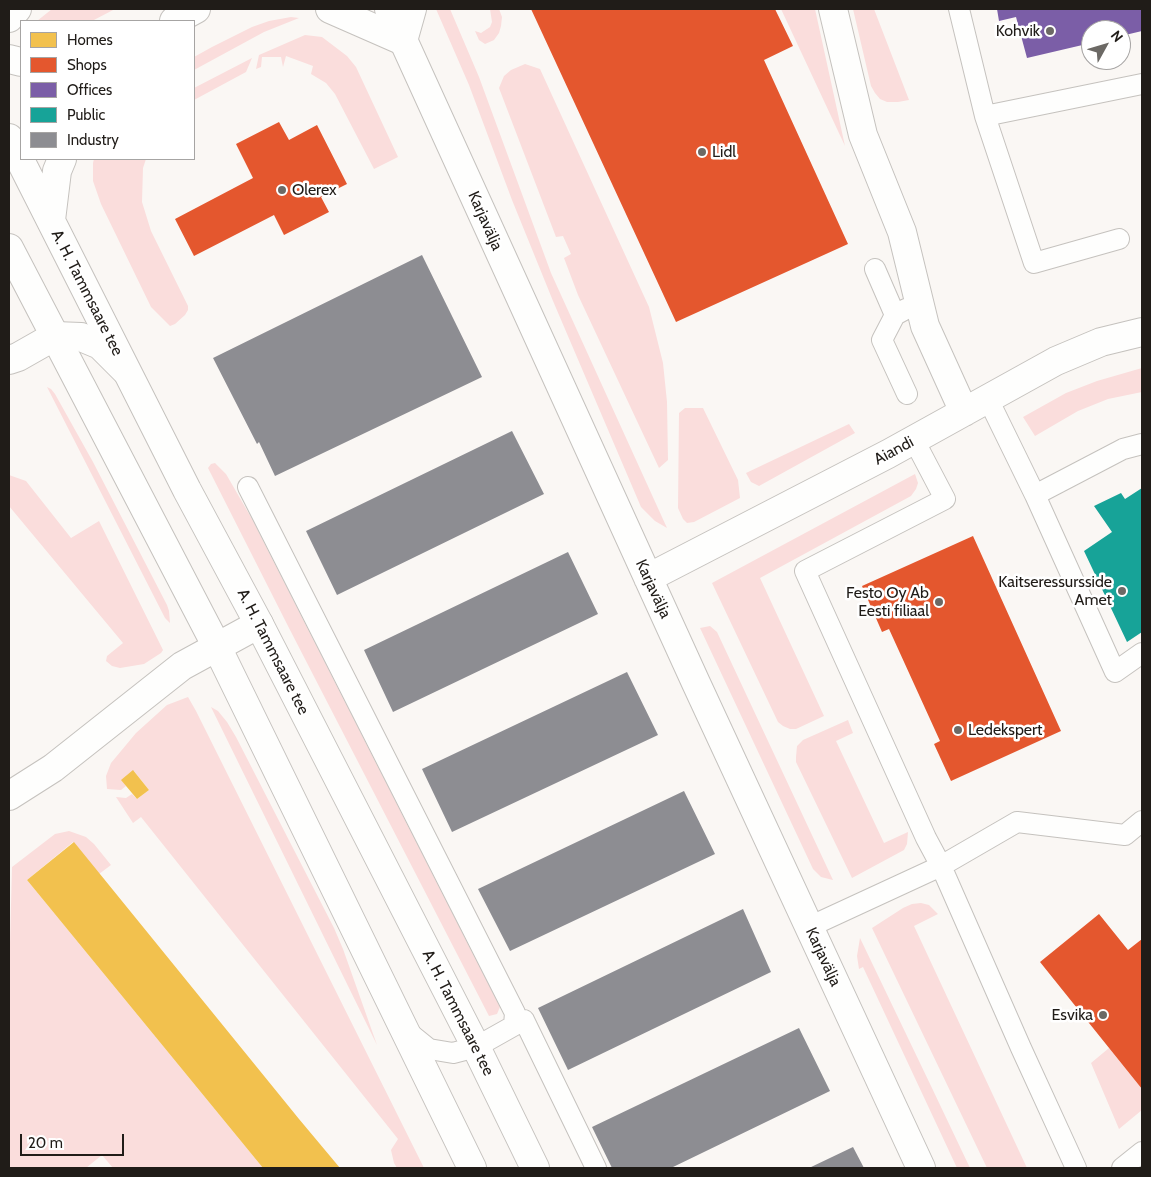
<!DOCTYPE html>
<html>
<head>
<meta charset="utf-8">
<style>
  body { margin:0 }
  #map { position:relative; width:1151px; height:1177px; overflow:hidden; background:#faf7f4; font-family:Cabin,sans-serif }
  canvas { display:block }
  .frame { position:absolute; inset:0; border:10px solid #201c18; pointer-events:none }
  .legend { position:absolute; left:20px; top:20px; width:175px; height:140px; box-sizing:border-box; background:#fff; border:1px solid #a6a4a3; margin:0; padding:6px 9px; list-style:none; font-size:15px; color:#201c18 }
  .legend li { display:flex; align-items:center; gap:10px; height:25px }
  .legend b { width:25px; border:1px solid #a6a4a3 }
  .north { position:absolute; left:1081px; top:20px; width:50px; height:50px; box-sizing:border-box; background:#fff; border:1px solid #a6a4a3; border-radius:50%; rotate:51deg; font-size:14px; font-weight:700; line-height:20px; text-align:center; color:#201c18 }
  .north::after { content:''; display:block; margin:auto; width:18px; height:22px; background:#6c6965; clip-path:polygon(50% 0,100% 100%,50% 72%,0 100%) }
  .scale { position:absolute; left:20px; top:1134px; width:104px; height:22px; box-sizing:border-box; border:2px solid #201c18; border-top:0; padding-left:6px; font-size:15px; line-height:18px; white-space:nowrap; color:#201c18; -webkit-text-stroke:4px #fff; paint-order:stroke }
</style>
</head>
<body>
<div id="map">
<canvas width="1151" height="1177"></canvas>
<div class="frame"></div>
<ul class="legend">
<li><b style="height:14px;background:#f2c14e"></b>Homes</li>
<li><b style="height:14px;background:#e4572e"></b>Shops</li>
<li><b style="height:14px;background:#7b5ea7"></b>Offices</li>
<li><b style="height:14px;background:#17a398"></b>Public</li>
<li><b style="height:14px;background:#8d8d92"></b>Industry</li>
</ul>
<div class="north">N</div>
<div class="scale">20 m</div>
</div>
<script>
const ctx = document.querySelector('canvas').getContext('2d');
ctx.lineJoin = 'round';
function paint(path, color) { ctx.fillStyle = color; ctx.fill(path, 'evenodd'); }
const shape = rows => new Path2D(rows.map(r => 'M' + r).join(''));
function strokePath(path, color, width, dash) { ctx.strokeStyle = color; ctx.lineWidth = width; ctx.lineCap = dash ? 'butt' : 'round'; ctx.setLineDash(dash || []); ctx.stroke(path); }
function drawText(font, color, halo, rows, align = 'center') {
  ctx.font = font + ' Cabin,sans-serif'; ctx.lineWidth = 5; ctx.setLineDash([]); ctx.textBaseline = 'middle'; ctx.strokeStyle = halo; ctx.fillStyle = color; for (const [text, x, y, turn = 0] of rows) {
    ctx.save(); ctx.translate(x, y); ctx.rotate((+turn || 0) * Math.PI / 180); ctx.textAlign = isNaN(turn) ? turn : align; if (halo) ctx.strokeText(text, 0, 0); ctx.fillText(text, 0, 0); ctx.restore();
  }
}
paint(shape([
  [52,9,115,9,92,21,37,21],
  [436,9,450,9,479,77,551,273,667,528,655,521,641,507,553,301,512,200,469,85],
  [490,9,499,9,502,17,501,26,499,33,494,40,485,44,479,40,475,31,481,33,490,27,492,22],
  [781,9,815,9,845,146],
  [853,9,874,9,909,100,898,102,887,102,880,99,875,93,871,86],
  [291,17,299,18,264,32,194,70,194,57,212,47,252,27,269,21],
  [305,35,322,37,347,56,356,67,398,157,374,169,335,94,326,83,311,74,313,66,286,56,283,67,281,57,262,57,261,67,256,69,259,55],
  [252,58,246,72,194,100,194,88],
  [525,64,540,69,649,307,663,363,667,402,668,460,659,468,578,295,564,258,571,254,563,236,556,237,499,88,504,76,511,70],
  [94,159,146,159,143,168,142,202,151,231,188,306,188,310,185,315,175,324,170,326,151,307,101,204,93,181,93,163],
  [1142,368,1142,392,1108,399,1078,411,1035,436,1023,417,1066,393,1097,381],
  [47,387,51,389,55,394,93,462,167,605,169,611,170,623,165,618],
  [685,408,703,408,738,480,740,498,694,522,687,523,683,519,678,508,679,413],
  [849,424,855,433,759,486,751,482,746,473],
  [215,463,226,474,252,519,500,1007,497,1014,489,1016,289,628,208,468,211,464],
  [915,474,918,483,916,489,911,496,760,578,824,716,796,729,790,729,783,726,778,722,712,583],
  [9,475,26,481,71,538,99,521,163,650,161,653,144,664,120,668,112,666,106,661,107,656,123,643,9,506],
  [710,626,717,632,833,880,821,877,813,869,700,628],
  [188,697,196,711,424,1168,397,1168,394,1163,391,1150,398,1139,141,817,133,823,116,797,126,798,132,794,137,799,149,790,134,771,122,780,126,786,121,790,107,789,106,776,111,763,136,733,167,705],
  [211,707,218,711,227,722,236,737,334,928,343,949,377,1045],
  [848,720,853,733,836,741,884,843,908,832,907,844,904,850,852,878,796,762,796,757,797,746,803,740],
  [69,831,86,837,94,844,111,865,99,874,73,842,27,880,263,1168,113,1168,102,1155,86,1168,9,1168,9,950,10,943,12,867,55,834],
  [921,903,929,905,938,914,914,926,1027,1168,987,1168,872,928,903,908,912,904],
  [860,938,931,1086,970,1168,957,1168,863,967,859,969,857,956],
  [1109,1048,1142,1089,1142,1110,1119,1129,1091,1063]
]), '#fadddc');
paint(shape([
  [133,770,149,790,137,799,121,780],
  [74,842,299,1119,340,1168,263,1168,27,880]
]), '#f2c14e');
paint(shape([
  [531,9,775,9,793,46,764,60,848,244,676,322],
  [279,122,289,140,317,125,347,184,321,197,329,212,284,235,274,215,194,256,175,219,253,178,236,144],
  [973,536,1061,731,951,781,934,744,940,741,889,629,882,632,862,586],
  [1099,914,1128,950,1142,939,1142,1089,1040,962]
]), '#e4572e');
paint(shape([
  [997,9,1142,9,1142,31,1121,36,1121,30,1091,30,1091,43,1027,58,1016,17,999,21]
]), '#7b5ea7');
paint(shape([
  [1142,488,1142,632,1127,642,1084,551,1112,532,1094,506,1121,493,1125,499]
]), '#17a398');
paint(shape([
  [422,255,482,377,275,476,259,442,257,444,213,358],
  [512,431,544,494,337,595,306,531],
  [568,552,598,614,393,712,364,650],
  [627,672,658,735,452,832,422,769],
  [684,791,715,854,510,951,478,889],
  [743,909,771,972,568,1070,538,1008],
  [799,1028,830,1091,671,1168,612,1168,592,1127],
  [853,1147,864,1168,809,1168]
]), '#8d8d92');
const lane = shape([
  [959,9,985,116,1142,84],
  [985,116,1034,263,1119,239],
  [875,269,895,315,906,309],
  [895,315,882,340,907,394],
  [988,399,1035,495,1115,672,1142,653],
  [914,440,945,499,805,571,926,838,941,866,1017,822,1125,835,1142,821],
  [248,487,515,1013,514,1025],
  [1035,495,1123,449,1142,444],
  [809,927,941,866,1021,1048,1076,1168],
  [408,1032,429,1049,453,1053,476,1047,524,1020,596,1168],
  [1122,1168,1142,1152]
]);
const street = shape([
  [389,9,696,683,921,1168],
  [833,9,863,135,902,232,925,326,964,412],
  [9,360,18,357,55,336,81,337,100,345,125,370],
  [648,578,888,454,1056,361,1101,342,1142,332],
  [9,796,53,768,182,666,259,624]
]);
const secondary = shape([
  [330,9,403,41,412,9],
  [174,21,196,9]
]);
const primary = shape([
  [9,18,17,9],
  [9,59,21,62],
  [9,138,187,490,259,624,476,1047,535,1168],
  [51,220,57,171,62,159],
  [9,248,217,647,472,1168]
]);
strokePath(lane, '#c5c2be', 22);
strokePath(street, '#c5c2be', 30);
strokePath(secondary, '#c5c2be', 30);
strokePath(primary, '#c5c2be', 30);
strokePath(lane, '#fefefd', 20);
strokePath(street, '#fefefd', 28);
strokePath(secondary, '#fefefd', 28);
strokePath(primary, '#fefefd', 28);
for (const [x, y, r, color] of [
  [1050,31,5,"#6c6965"],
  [702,152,5,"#6c6965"],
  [282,190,5,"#6c6965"],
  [1122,591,5,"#6c6965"],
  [939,602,5,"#6c6965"],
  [958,730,5,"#6c6965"],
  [1103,1015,5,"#6c6965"]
]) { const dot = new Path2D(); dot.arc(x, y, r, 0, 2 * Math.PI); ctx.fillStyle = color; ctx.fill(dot); strokePath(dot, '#fff', 2); }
drawText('16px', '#201c18', '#fff', [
  ["Kohvik",1040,31],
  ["Lidl",712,152,"left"],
  ["Olerex",292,190,"left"],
  ["Kaitseressursside",1112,582],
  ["Amet",1112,600],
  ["Festo Oy Ab",929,593],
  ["Eesti filiaal",929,611],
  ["Ledekspert",968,730,"left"],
  ["Esvika",1093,1015]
], 'right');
drawText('16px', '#201c18', '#fff', [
  ["Karjavälja",485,221,66],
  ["A. H. Tammsaare tee",87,293,63],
  ["Aiandi",894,451,-28],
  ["Karjavälja",653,589,65],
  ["A. H. Tammsaare tee",273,652,63],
  ["Karjavälja",823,957,65],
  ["A. H. Tammsaare tee",458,1013,63]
]);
</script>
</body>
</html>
